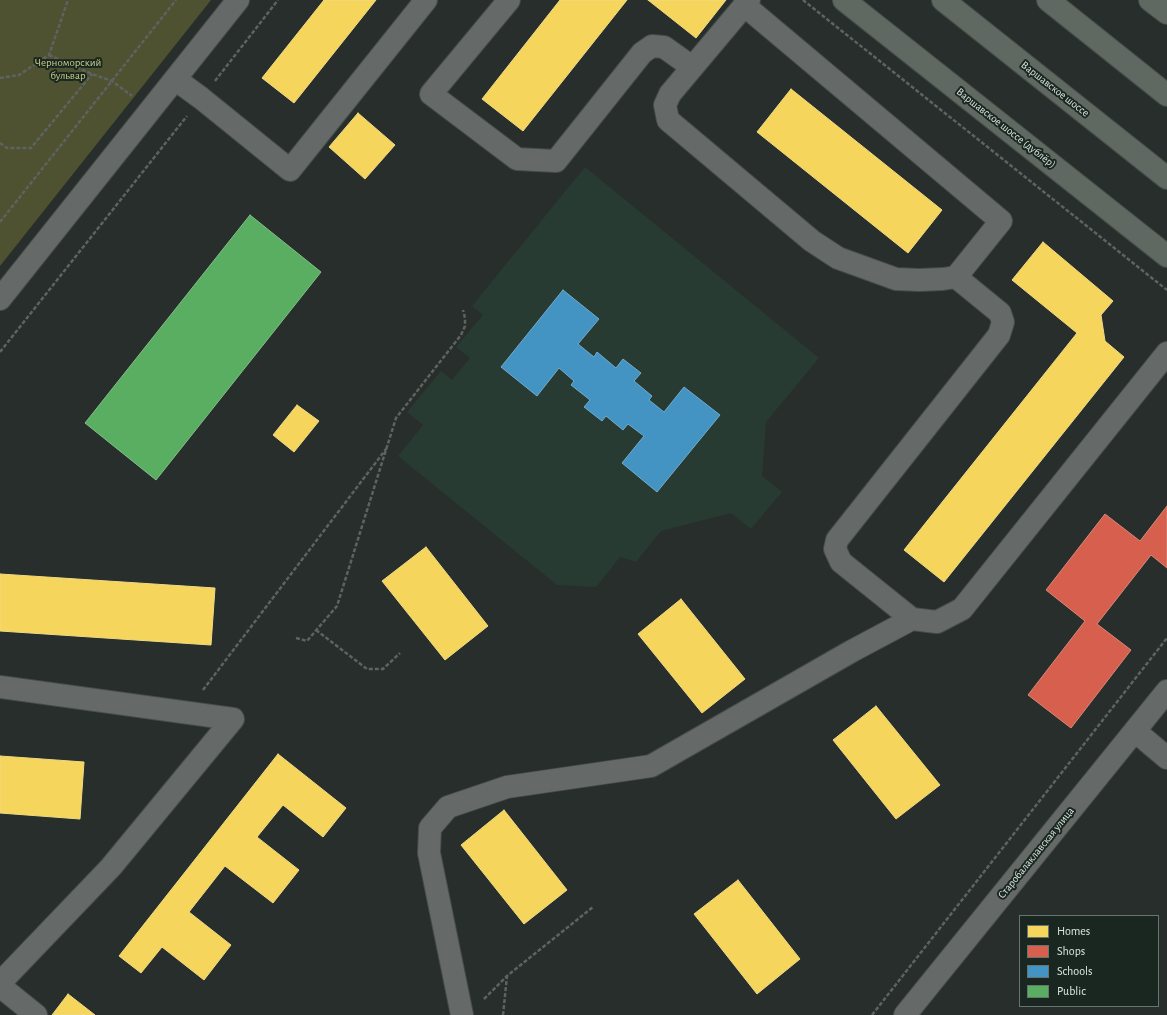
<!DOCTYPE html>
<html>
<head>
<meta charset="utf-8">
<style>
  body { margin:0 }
  #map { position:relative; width:1167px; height:1015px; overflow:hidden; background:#272e2b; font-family:"Alegreya Sans",sans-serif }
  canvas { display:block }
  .legend { position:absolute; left:1019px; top:915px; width:140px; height:92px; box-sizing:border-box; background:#1a2721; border:1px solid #68746f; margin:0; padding:5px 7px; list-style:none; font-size:12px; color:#dee7e3 }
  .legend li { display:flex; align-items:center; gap:8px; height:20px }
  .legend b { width:20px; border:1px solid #68746f }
</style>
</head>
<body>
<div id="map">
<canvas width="1167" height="1015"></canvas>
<ul class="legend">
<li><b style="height:11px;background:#f6d55c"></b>Homes</li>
<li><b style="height:11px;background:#d6604d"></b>Shops</li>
<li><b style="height:11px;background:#4393c3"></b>Schools</li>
<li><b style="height:11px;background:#5aae61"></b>Public</li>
</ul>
</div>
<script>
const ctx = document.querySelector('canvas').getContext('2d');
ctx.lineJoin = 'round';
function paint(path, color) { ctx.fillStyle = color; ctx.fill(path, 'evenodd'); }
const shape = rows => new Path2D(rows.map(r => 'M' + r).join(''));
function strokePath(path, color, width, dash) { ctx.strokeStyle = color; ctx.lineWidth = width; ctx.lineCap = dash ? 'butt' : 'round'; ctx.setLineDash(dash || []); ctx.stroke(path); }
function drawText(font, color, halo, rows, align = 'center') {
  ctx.font = font + ' "Alegreya Sans",sans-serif'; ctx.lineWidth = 4; ctx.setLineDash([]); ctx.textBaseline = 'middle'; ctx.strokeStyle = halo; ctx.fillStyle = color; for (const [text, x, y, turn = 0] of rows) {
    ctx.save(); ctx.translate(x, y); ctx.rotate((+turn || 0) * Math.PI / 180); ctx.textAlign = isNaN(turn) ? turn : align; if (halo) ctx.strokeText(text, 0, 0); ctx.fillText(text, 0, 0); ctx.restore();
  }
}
paint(shape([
  [585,167,819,358,766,422,762,476,782,492,751,529,731,513,661,531,636,562,620,557,596,587,557,585,398,456,423,425,407,412,441,371,452,380,470,358,456,347,483,315,472,306]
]), '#283b32');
paint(shape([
  [0,0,211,0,0,266]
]), '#4e5231');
const homes = shape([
  [324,0,376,0,294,103,262,78,324,0],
  [560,0,627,0,523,131,482,99,560,0],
  [648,0,726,0,696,38,648,0],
  [791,89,942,210,908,253,757,132,791,89],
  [358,113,395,145,365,179,329,147,358,113],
  [1043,242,1113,301,1101,315,1105,341,1124,357,944,582,904,550,1077,333,1012,280,1043,242],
  [297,405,319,421,294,452,273,435,297,405],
  [426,547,488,626,445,660,382,581,426,547],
  [0,574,215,588,211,645,0,631,0,574],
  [681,599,745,679,702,713,638,634,681,599],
  [876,706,940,785,896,819,833,740,876,706],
  [278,754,346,808,323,837,283,805,257,837,299,870,273,903,225,866,189,912,231,945,204,980,162,947,141,973,119,956,278,754],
  [0,756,84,762,80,819,0,813,0,756],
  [504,810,567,890,524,924,461,845,504,810],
  [738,880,800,959,757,994,694,914,738,880],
  [68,994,95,1015,52,1015,68,994]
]);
paint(homes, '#f6d55c');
strokePath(homes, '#efda84', 1);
const shops = shape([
  [1167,506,1167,568,1151,555,1097,624,1131,650,1071,728,1028,695,1085,621,1046,590,1105,514,1140,541,1167,506]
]);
paint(shops, '#d6604d');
strokePath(shops, '#d8887a', 1);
const schools = shape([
  [563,290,599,319,578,344,594,357,597,352,616,368,623,359,641,373,634,381,652,396,649,400,664,412,684,387,720,415,657,492,622,463,644,436,628,424,623,430,606,416,602,421,584,407,590,400,571,385,574,381,559,368,537,396,501,367,563,290]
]);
paint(schools, '#4393c3');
strokePath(schools, '#72accd', 1);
const public = shape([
  [250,215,321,272,156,480,85,423,250,215]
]);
paint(public, '#5aae61');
strokePath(public, '#82bf88', 1);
const minor = shape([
  [509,0,431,94,517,159,556,161,642,53,652,46,664,47,692,67],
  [749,0,670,94,665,105,668,120,812,241,838,258,896,279,919,280,943,279,956,277],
  [744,5,1001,221,956,277,1000,313,1003,322,999,335,837,540,835,549,841,562,912,619,937,622,962,609,1167,353],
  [175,79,201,98,290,170,426,0],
  [0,299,238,0],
  [0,687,233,719,111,867,0,983],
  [1135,731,1167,758],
  [0,986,36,1015],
  [462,1015,429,853,430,828,448,807,507,787,651,766,852,651,912,619],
  [905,1015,1167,691]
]);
const major = shape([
  [844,0,1167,256],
  [943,0,1167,178],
  [1048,0,1167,95],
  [1150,0,1167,13]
]);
strokePath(minor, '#454c49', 24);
strokePath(major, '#454c49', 24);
strokePath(shape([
  [803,0,1167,290],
  [49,55,92,74,112,81,132,96],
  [0,78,19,75,49,55,68,0],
  [215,81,278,0],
  [0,143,7,148,31,148,92,74],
  [0,222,176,0],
  [0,352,187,116],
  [316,630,367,669,383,669,400,653],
  [296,638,307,641,337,606,396,418,461,335,465,326,465,318,463,310],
  [203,690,386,449],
  [484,999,507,976,593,907],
  [503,1015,507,976],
  [872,1015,1167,638]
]), '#5e6361', 2.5, [4, 2]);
strokePath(minor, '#656a68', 22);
strokePath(major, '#606961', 22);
drawText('11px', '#c5cc84', '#1a2721', [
  ["Черноморский",68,63],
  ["бульвар",68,76]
]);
drawText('11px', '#dee7e3', '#1a2721', [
  ["Варшавское шоссе",1055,89,38],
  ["Варшавское шоссе (дублёр)",1006,128,38],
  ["Старобалаклавская улица",1036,853,-51]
]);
</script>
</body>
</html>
